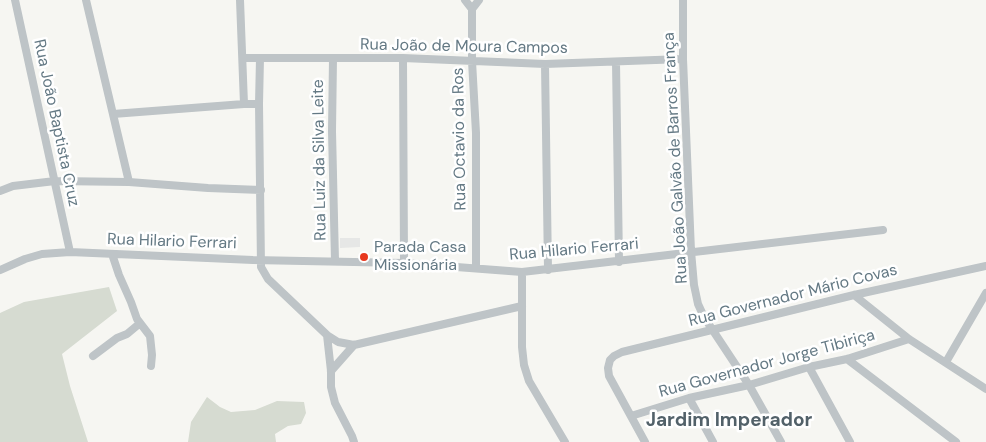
<!DOCTYPE html>
<html>
<head>
<meta charset="utf-8">
<style>
  body { margin:0 }
  canvas { display:block; background:#f6f6f2 }
</style>
</head>
<body>
<canvas width="986" height="442"></canvas>
<script>
const ctx = document.querySelector('canvas').getContext('2d');
ctx.lineJoin = 'round';
function paint(path, color) { ctx.fillStyle = color; ctx.fill(path, 'evenodd'); }
const shape = rows => new Path2D(rows.map(r => 'M' + r).join(''));
function strokePath(path, color, width, dash) { ctx.strokeStyle = color; ctx.lineWidth = width; ctx.lineCap = dash ? 'butt' : 'round'; ctx.setLineDash(dash || []); ctx.stroke(path); }
function drawText(font, color, halo, rows, align = 'center') {
  ctx.font = font + ' "DM Sans",sans-serif'; ctx.lineWidth = 5; ctx.setLineDash([]); ctx.textBaseline = 'middle'; ctx.strokeStyle = halo; ctx.fillStyle = color; for (const [text, x, y, turn = 0] of rows) {
    ctx.save(); ctx.translate(x, y); ctx.rotate((+turn || 0) * Math.PI / 180); ctx.textAlign = isNaN(turn) ? turn : align; if (halo) ctx.strokeText(text, 0, 0); ctx.fillText(text, 0, 0); ctx.restore();
  }
}
paint(shape([
  [340,238,360,238,360,247,340,248]
]), '#e6e7e6');
paint(shape([
  [109,287,117,311,62,354,70,386,88,442,0,442,0,313,24,302],
  [207,397,220,407,231,412,255,410,277,401,304,402,306,413,301,424,288,426,275,434,276,442,188,442,191,422]
]), '#d6dbd1');
strokePath(shape([
  [15,0,70,252],
  [86,0,129,182],
  [240,0,244,104,259,104,261,267,268,279,327,335,331,371,331,387,335,403,352,436,354,442],
  [465,0,472,9,472,61,476,133,476,268],
  [683,0,683,59,691,251,694,285,698,304,704,317,749,385,781,442],
  [472,9,479,0],
  [243,58,403,58,545,64,683,59],
  [333,58,332,131,335,261],
  [403,58,404,263],
  [616,62,619,262],
  [545,64,548,270],
  [259,104,260,58],
  [113,114,244,104],
  [0,191,13,186,55,181,129,182,208,188,261,190],
  [112,254,119,275,131,302,137,319,150,336,152,355,151,366],
  [0,270,25,259,42,254,70,252,253,260,404,263,522,272,883,230],
  [522,272,522,347,524,365,529,381,565,442],
  [854,295,909,339,986,389],
  [327,335,338,342,354,345,522,306],
  [93,356,117,338,127,334,139,324],
  [847,359,956,442],
  [946,362,986,293],
  [809,367,850,442],
  [331,371,354,345],
  [689,398,713,442],
  [631,416,689,398,749,385,809,367,847,359,909,339],
  [645,442,609,376,608,368,610,360,614,356,622,352,854,295,986,266]
]), '#bec4c7', 8);
for (const [x, y, r, color] of [
  [364,257,5,"#e8381f"]
]) { const dot = new Path2D(); dot.arc(x, y, r, 0, 2 * Math.PI); ctx.fillStyle = color; ctx.fill(dot); strokePath(dot, '#fff', 2); }
drawText('16px', '#647984', '#fff', [
  ["Rua João de Moura Campos",464,47,1],
  ["Rua João Baptista Cruz",56,123,78],
  ["Rua Octavio da Ros",460,139,-91],
  ["Rua João Galvão de Barros França",676,158,-93],
  ["Rua Luiz da Silva Leite",320,160,-91],
  ["Rua Hilario Ferrari",172,242,2],
  ["Rua Hilario Ferrari",574,250,-5],
  ["Rua Governador Mário Covas",793,296,-14],
  ["Rua Governador Jorge Tibiriça",767,364,-15]
]);
drawText('16px', '#647984', '#fff', [
  ["Parada Casa",374,248],
  ["Missionária",374,266]
], 'left');
drawText('bold 19px', '#526169', '#fff', [
  ["Jardim Imperador",729,421]
]);
</script>
</body>
</html>
